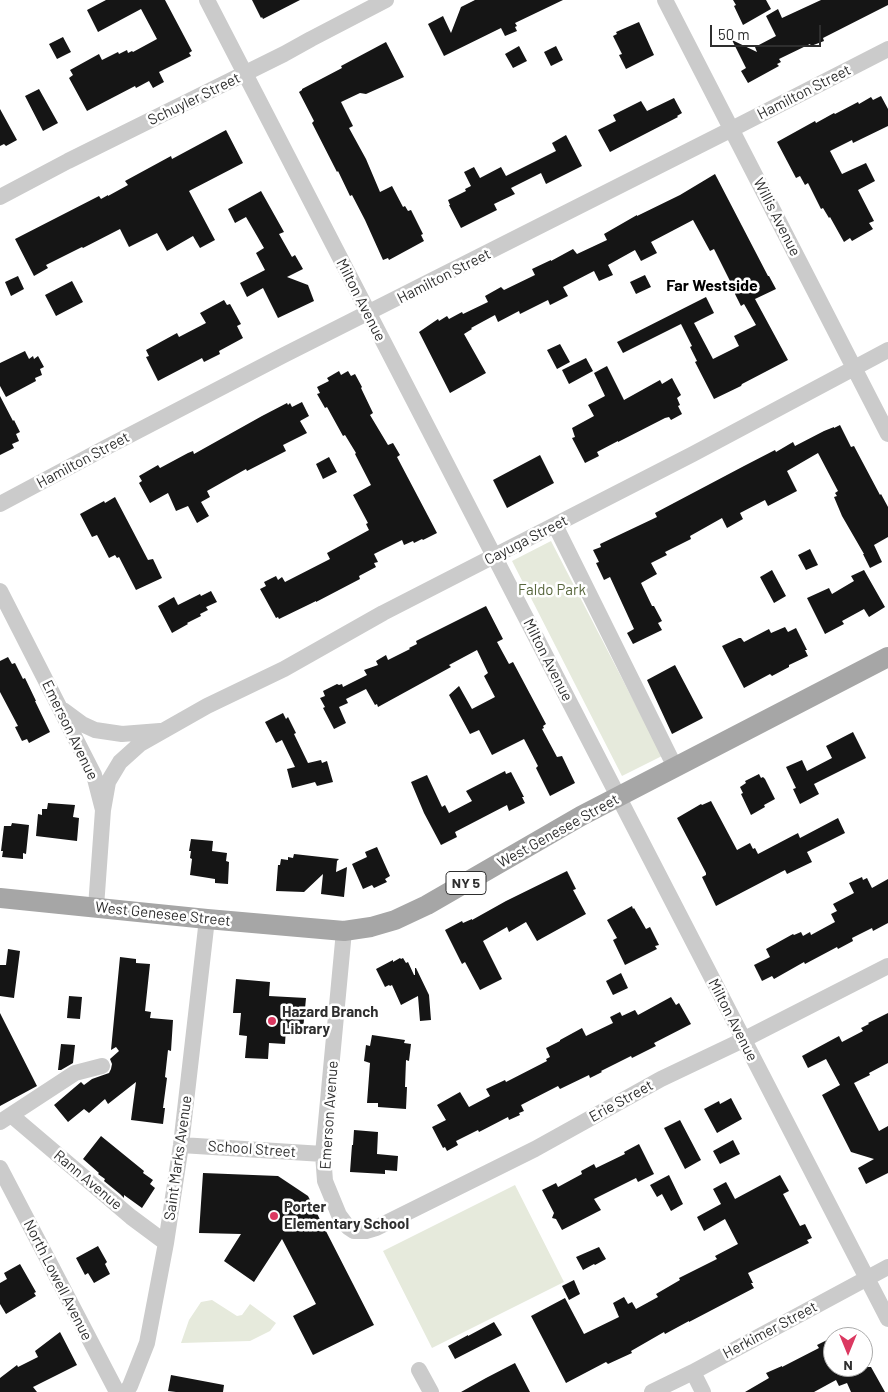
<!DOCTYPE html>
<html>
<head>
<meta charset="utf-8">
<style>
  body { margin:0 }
  #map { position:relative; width:888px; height:1392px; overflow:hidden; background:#fff; font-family:Barlow,sans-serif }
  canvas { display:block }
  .north { position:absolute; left:823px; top:1327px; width:50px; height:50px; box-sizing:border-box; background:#fff; border:1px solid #ababab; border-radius:50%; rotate:180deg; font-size:14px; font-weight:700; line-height:20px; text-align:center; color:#2e2e2e }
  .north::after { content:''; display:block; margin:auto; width:18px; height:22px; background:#db3961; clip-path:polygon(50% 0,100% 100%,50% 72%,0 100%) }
  .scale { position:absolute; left:710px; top:25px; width:111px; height:22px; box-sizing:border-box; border:2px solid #2e2e2e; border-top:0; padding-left:6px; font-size:15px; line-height:18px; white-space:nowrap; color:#2e2e2e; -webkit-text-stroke:4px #fff; paint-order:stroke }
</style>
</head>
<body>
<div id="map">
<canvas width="888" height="1392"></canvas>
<div class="north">N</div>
<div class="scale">50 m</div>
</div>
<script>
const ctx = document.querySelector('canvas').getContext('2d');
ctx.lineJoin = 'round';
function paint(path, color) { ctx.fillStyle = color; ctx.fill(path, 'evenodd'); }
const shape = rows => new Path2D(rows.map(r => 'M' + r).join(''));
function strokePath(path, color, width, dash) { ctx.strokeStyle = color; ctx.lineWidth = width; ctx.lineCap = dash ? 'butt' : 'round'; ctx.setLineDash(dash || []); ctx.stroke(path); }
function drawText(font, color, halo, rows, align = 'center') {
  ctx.font = font + ' Barlow,sans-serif'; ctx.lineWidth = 5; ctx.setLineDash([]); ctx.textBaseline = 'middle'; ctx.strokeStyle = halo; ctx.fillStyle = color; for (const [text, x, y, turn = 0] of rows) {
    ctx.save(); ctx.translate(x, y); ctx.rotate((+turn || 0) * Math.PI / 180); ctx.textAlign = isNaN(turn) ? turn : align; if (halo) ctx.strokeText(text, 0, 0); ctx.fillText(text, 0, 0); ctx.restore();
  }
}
paint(shape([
  [551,541,662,756,622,776,512,561],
  [515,1185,564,1282,432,1348,383,1251],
  [212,1300,237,1316,242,1315,250,1304,276,1323,270,1331,250,1341,181,1343,189,1320,201,1302]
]), '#e6eadc');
paint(shape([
  [106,0,165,0,192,51,189,53,191,56,159,72,164,82,153,88,149,81,136,88,135,86,87,111,69,78,73,75,70,70,99,54,102,60,118,52,119,54,127,50,128,53,132,51,133,52,157,39,141,9,98,32,87,10],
  [252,0,300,0,263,19,262,17,261,18],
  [475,0,563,0,515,23,517,26,515,27,517,31,505,36,501,28,444,56,428,24,443,16,451,33,461,7],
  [733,0,766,0,771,9,743,25,734,6,736,5],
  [821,0,888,0,888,5,823,38,824,41,811,46,810,44,779,59,781,62,777,64,779,66,748,83,741,71,746,68,732,40,757,52,755,47,776,36,766,16,778,9,782,18],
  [639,22,654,55,626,69,619,55,622,54,613,36,617,34,616,32],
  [63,37,71,52,57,59,49,44],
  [386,42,404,77,366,94,360,93,341,102,353,126,349,128,366,159,380,192,392,186,403,207,405,206,408,211,411,210,423,234,421,235,424,241,389,260,388,258,383,260,365,220,352,195,350,196,338,171,337,172,312,123,314,121,299,92,302,90,302,89,342,68,341,66],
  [519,46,527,61,513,68,505,54],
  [556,46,563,60,551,66,544,52],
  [39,89,58,123,43,131,25,96],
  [881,96,888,109,888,126,853,143,852,140,830,151,842,174,866,163,875,181,858,190,874,221,869,223,873,229,852,241,850,238,844,242,830,217,829,218,823,208,821,209,808,183,805,185,800,176,796,178,777,142,815,121,816,123,834,113,835,114,858,102,859,104,871,97,873,100],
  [674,98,682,113,677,116,678,117,610,152,598,130,616,121,613,115,641,101,647,111],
  [0,109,17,140,6,146,4,144,0,146],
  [226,130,243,163,189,191,215,240,200,248,193,236,167,251,157,233,129,247,120,229,83,248,82,247,46,265,48,268,34,276,15,239,99,196,101,199,108,195,108,196,128,185,125,181,171,156,172,159],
  [566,135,582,166,546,184,541,173,511,188,515,194,494,204,497,210,461,228,449,205,450,205,448,200,466,191,465,189,471,186,464,172,474,167,480,178,501,167,506,176,556,151,552,143],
  [715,174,768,276,769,276,776,289,755,299,788,360,742,384,741,386,714,399,695,362,697,361,690,347,692,346,681,324,623,353,617,342,706,297,714,313,694,323,713,359,739,346,734,336,756,325,744,304,741,306,735,294,736,293,714,249,710,251,693,220,651,242,657,253,641,261,635,250,608,265,613,275,599,281,594,271,563,287,568,296,550,305,548,300,520,314,519,311,498,322,495,315,471,328,472,329,464,334,486,373,450,393,419,332,438,319,439,321,447,316,449,319,462,312,463,314,488,302,485,296,501,287,504,290,535,275,532,269,551,260,551,261,573,249,577,254,607,240,604,234,637,215,637,216,680,195],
  [261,191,284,232,279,234,292,257,295,255,303,269,287,277,308,285,314,301,278,318,263,288,247,297,240,283,265,270,256,253,264,248,246,217,235,223,228,209],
  [645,275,651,287,636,294,630,282],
  [18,276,24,289,11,296,5,282],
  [72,281,83,302,56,316,45,295],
  [224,300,227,305,230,304,241,324,237,326,243,338,219,351,220,354,204,362,202,358,158,381,146,357,149,356,146,350,177,333,179,337,206,323,200,313],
  [560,344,570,362,557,369,547,350],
  [25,351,29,359,33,356,34,359,38,356,44,367,40,369,42,375,35,378,36,381,6,397,0,386,0,363],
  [586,358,593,371,569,384,562,370],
  [607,366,624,400,660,380,662,384,672,378,681,395,677,398,680,405,678,406,682,414,671,420,669,417,665,418,618,442,618,441,597,452,599,456,585,463,572,438,575,437,572,428,594,416,588,405,605,396,594,373],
  [339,371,341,375,348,371,351,376,355,374,362,387,361,388,373,413,370,415,388,445,393,443,400,455,397,457,437,533,423,540,422,539,414,543,413,541,404,545,402,540,374,554,378,562,374,563,376,567,359,576,360,579,316,602,316,601,310,604,279,619,278,617,276,618,260,589,266,586,264,582,276,576,278,580,282,577,285,582,330,559,327,553,369,530,366,524,368,523,353,495,371,485,355,454,356,453,345,435,343,436,327,407,325,408,317,394,320,393,317,387,329,381,327,378],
  [0,396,13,421,14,420,20,432,16,434,19,441,12,444,14,448,0,455],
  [302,402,309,416,300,421,307,433,283,445,286,451,247,471,246,469,207,491,210,497,201,502,209,516,197,523,188,506,176,511,168,493,150,503,139,483,142,481,139,476,158,465,160,468,188,453,193,451,194,454,262,416,287,403,288,405,290,403,292,407],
  [840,425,851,447,854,446,880,495,881,494,888,507,888,537,874,545,882,562,870,568,863,554,864,554,842,516,834,497,837,496,835,493,838,491,818,453,787,471,797,491,768,506,765,500,740,513,743,519,727,528,722,518,690,536,691,539,665,552,667,555,651,563,657,574,641,583,652,606,654,606,662,621,658,623,662,630,633,644,627,633,634,629,610,577,604,580,596,563,599,562,593,550,601,547,600,544,657,517,655,513,744,466,775,450,776,452,793,442,795,446,824,431,834,427,834,428],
  [540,455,554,483,507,508,493,480],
  [329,457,337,472,323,479,316,464],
  [115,497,148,560,153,559,162,578,136,590,119,557,117,558,115,555,109,558,97,535,92,537,80,514,104,501,105,503],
  [810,549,818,565,806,570,798,555],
  [772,570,786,596,774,603,760,577],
  [864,570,885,607,869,617,864,609,842,621,844,624,825,634,807,598,829,588,832,594,854,581,851,576],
  [211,591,217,602,206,607,208,610,200,614,201,616,187,623,188,624,172,633,158,606,174,597,178,605,200,594,201,596],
  [486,606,503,639,497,642,509,664,513,662,546,724,543,726,544,728,542,729,557,757,562,756,575,783,550,796,536,768,538,766,524,739,492,755,479,730,470,734,449,695,459,686,472,709,495,697,484,676,488,673,477,650,449,665,451,667,378,707,377,704,375,705,366,689,346,699,348,703,339,707,346,723,334,729,323,708,325,707,320,698,325,696,323,691,337,684,339,685,342,684,343,687,367,675,364,670,378,665,376,661,386,655,388,660,410,649,409,648,417,644,416,641],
  [785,627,788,632,796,628,807,650,805,650,808,656,789,665,789,667,772,676,770,674,744,688,722,646,739,638,741,638,744,642,769,629,771,633],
  [8,657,12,664,15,663,23,679,25,678,36,701,35,701,50,732,29,743,27,739,22,741,15,727,18,726,0,692,0,661],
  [675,665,703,718,672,734,647,680],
  [283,713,286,719,288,717,296,733,294,734,308,763,321,760,322,763,327,761,333,782,317,786,315,782,292,788,287,769,295,767,282,740,276,743,265,722],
  [853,732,866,758,814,784,819,794,800,804,793,789,796,788,786,767,802,760,807,771,832,758,826,746],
  [505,771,506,774,511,772,524,797,522,797,525,803,509,811,507,805,455,832,457,837,441,845,424,813,411,782,427,775,442,807,445,805,449,813,472,801,466,791],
  [759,774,761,778,763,777,765,779,775,799,764,805,765,807,751,815,741,794,743,793,740,787,746,783,745,781],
  [711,801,737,850,750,843,753,849,755,848,758,854,798,833,800,838,838,818,845,833,807,852,812,862,787,874,785,870,716,906,702,877,706,875,706,873,677,818,701,804,702,805],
  [48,803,75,805,73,817,79,818,77,841,36,836,38,814,42,815,42,809,47,809],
  [12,823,29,825,26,854,23,853,23,859,2,857,3,851,1,851,4,826,11,826],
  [191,839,213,841,212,851,227,853,226,861,229,862,228,884,215,883,215,879,190,875,192,859,190,858,191,851,189,851],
  [377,847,390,876,385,879,387,882,374,888,372,885,363,889,352,864,367,857,365,852],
  [294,854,339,859,337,861,336,872,347,867,344,897,321,894,323,874,304,892,276,891,278,865,280,865,281,859,288,860,288,857,293,858],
  [567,871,576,889,573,890,586,914,537,941,526,922,509,932,507,927,483,941,502,979,480,990,465,962,462,964,445,930,462,921,463,923,472,919,472,920,506,901],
  [862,877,863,880,867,878,872,888,888,879,888,923,873,931,872,928,852,938,853,941,838,949,837,947,805,964,804,962,774,979,772,976,762,981,754,965,770,957,766,949,793,934,794,935,801,932,803,936,810,932,811,935,835,922,831,914,837,911,833,904,854,893,849,883],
  [632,906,633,909,634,908,646,929,650,927,659,945,655,946,657,949,625,965,613,940,617,938,607,920],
  [8,949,20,951,14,998,0,996,0,965,6,965],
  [120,957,136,959,136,963,150,964,145,1011,151,1012,150,1018,173,1020,171,1051,168,1050,165,1077,167,1078,163,1108,165,1108,163,1124,131,1120,136,1082,108,1104,105,1099,89,1113,84,1109,68,1122,54,1105,81,1082,84,1085,92,1079,109,1073,111,1069,112,1064,110,1059,119,1051,116,1047,111,1050],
  [400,958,401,959,403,958,406,963,408,962,414,975,415,975,415,968,416,968,429,995,431,1020,420,1021,418,996,401,1005,392,985,390,986,389,985,385,987,376,969,393,960,393,962],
  [621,973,628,988,613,995,606,981],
  [236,979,270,982,269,996,306,998,303,1030,286,1028,285,1044,269,1043,268,1059,245,1058,247,1036,239,1035,241,1013,233,1013],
  [69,996,82,997,80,1019,67,1018],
  [671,997,676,1005,679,1003,691,1024,654,1043,656,1046,632,1058,631,1056,601,1071,602,1072,590,1078,589,1075,560,1089,558,1086,521,1105,524,1111,519,1113,520,1115,509,1120,508,1117,479,1132,478,1130,456,1141,458,1145,447,1151,445,1147,443,1148,432,1127,446,1120,437,1105,460,1092,469,1107,490,1096,486,1089,505,1080,506,1082,547,1061,546,1059,550,1057,546,1048,560,1041,560,1040,582,1028,586,1036,613,1023,610,1017,620,1012,622,1016,635,1010,638,1015],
  [0,1013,37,1086,0,1106],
  [888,1013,888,1063,869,1073,870,1075,854,1083,879,1131,888,1126,888,1173,866,1184,858,1168,874,1159,851,1152,822,1095,840,1085,826,1059,808,1068,802,1056,839,1036,842,1042,863,1031,861,1028,869,1024,868,1023],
  [372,1035,405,1040,404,1043,411,1044,409,1061,406,1060,405,1087,407,1087,406,1109,378,1107,378,1103,367,1103,370,1063,364,1061,366,1045,370,1046],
  [61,1044,75,1045,73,1063,61,1070,58,1070],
  [731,1098,742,1119,717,1133,704,1109,719,1101,720,1104],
  [680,1120,701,1160,685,1169,664,1128],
  [354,1130,378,1132,377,1154,398,1156,397,1171,385,1170,385,1174,350,1172,352,1145,353,1145],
  [101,1136,144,1171,143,1173,153,1180,150,1184,155,1188,142,1208,124,1195,124,1198,120,1194,104,1181,105,1179,98,1174,99,1173,83,1159],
  [733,1140,740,1154,720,1164,713,1151],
  [639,1144,654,1174,638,1182,636,1178,594,1199,601,1210,562,1230,556,1219,552,1218,554,1213,542,1190,556,1183,558,1187,582,1174,581,1171,594,1164,596,1168,625,1154,624,1152],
  [203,1173,278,1176,308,1196,374,1325,313,1355,293,1316,316,1304,282,1239,254,1282,224,1261,241,1234,199,1233],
  [669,1175,683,1204,671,1211,663,1196,662,1194,657,1197,650,1185],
  [780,1175,789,1191,783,1194,800,1226,805,1224,812,1238,807,1240,809,1243,748,1273,753,1283,751,1283,754,1288,689,1322,689,1321,665,1334,664,1332,631,1351,632,1353,608,1364,606,1362,566,1383,531,1316,565,1298,584,1334,619,1317,613,1303,624,1297,628,1304,632,1302,636,1309,658,1297,656,1294,680,1280,679,1278,717,1259,715,1256,738,1244,725,1219,704,1231,697,1217,721,1204,713,1189,726,1182,735,1199],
  [98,1246,107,1262,105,1264,110,1274,94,1283,88,1273,85,1275,76,1258],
  [599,1247,606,1259,595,1265,594,1264,583,1270,576,1257],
  [20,1264,36,1292,34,1293,36,1296,6,1314,0,1304,0,1283,7,1279,4,1273],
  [574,1280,580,1294,569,1300,562,1286],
  [494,1322,502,1335,455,1359,448,1346,468,1335,468,1336],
  [60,1332,77,1365,33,1387,37,1392,0,1392,0,1378,17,1365,18,1367,38,1357,35,1351],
  [833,1337,833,1367,871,1367,885,1392,851,1392,847,1383,839,1386,836,1380,814,1392,745,1392,769,1378,766,1373,782,1366,782,1367,819,1348,817,1345],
  [515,1363,530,1392,461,1392,486,1378],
  [171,1375,224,1385,223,1392,176,1392,168,1391]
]), '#151515');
strokePath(shape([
  [207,0,888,1319],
  [665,0,888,434],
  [0,197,68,161,284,54,311,39,386,0],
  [0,504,105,448,284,355,732,129,888,49],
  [555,525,675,767],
  [0,591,94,775,103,810,96,907],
  [63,710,82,724,95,730,122,734,160,731],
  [103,810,108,782,120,762,140,744,207,706,284,669,383,613,693,454,888,350],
  [344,931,323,1154,325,1181,339,1215,348,1227,354,1231,366,1231,376,1228,535,1149,661,1079,743,1040,888,966],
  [11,1115,131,1217,166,1243],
  [0,1122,75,1073,102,1066],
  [181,1145,323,1154],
  [0,1168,117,1392],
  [419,1370,431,1392],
  [693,1372,703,1392],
  [126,1392,130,1386,147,1343,166,1243,181,1145,207,919],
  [652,1392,693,1372,888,1267]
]), '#cbcbcb', 16);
strokePath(shape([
  [0,898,207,919,344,931,371,927,395,920,427,905,581,816,888,657]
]), '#a6a6a6', 20);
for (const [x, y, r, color] of [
  [272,1021,5,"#db3961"],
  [274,1216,5,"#db3961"]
]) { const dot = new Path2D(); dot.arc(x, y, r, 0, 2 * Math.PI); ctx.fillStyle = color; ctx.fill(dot); strokePath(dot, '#fff', 2); }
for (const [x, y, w] of [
  [466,883,40]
]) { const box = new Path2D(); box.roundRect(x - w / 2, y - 11.5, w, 23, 4); ctx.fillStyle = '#fff'; ctx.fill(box); strokePath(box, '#2e2e2e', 1); }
drawText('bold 14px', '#2e2e2e', null, [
  ["NY 5",466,883]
]);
drawText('15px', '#2e2e2e', '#fff', [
  ["Hamilton Street",804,92,-27],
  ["Schuyler Street",194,99,-26],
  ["Willis Avenue",777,217,63],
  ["Hamilton Street",444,276,-27],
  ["Milton Avenue",361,300,63],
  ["Hamilton Street",83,460,-28],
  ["Cayuga Street",526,540,-27],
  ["Milton Avenue",548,660,63],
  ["Emerson Avenue",70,730,64],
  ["West Genesee Street",558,831,-29],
  ["West Genesee Street",163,914,6],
  ["Milton Avenue",733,1020,63],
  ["Erie Street",621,1101,-29],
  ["Emerson Avenue",329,1115,-86],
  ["School Street",252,1149,4],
  ["Saint Marks Avenue",178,1158,-82],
  ["Rann Avenue",88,1180,40],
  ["North Lowell Avenue",58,1280,63],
  ["Herkimer Street",770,1330,-28]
]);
drawText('15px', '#58673d', '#fff', [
  ["Faldo Park",552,590]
]);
drawText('bold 15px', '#2e2e2e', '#fff', [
  ["Hazard Branch",282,1012],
  ["Library",282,1029],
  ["Porter",284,1207],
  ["Elementary School",284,1224]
], 'left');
drawText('bold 16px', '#000', '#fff', [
  ["Far Westside",712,286]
]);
</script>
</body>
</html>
